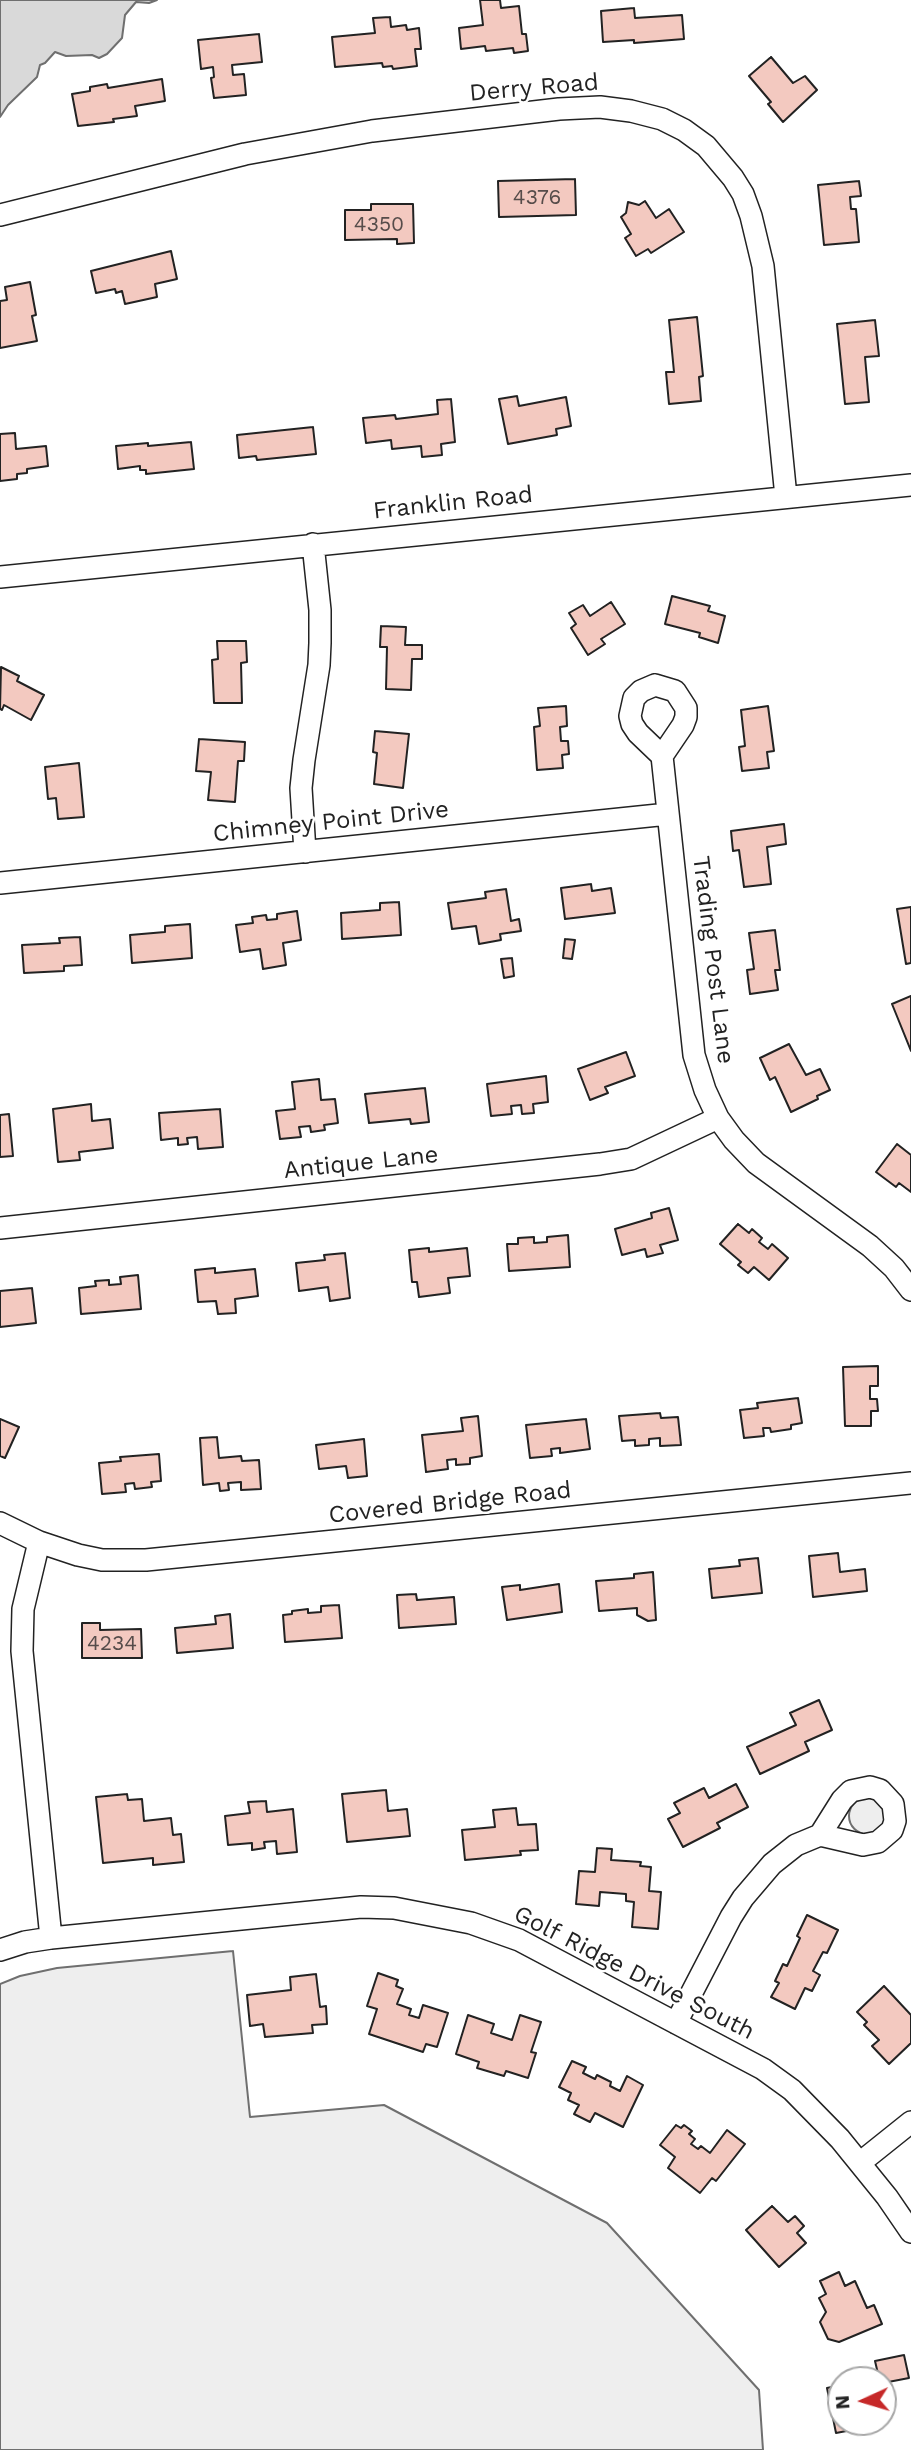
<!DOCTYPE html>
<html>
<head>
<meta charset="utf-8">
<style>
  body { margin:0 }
  #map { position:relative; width:911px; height:2450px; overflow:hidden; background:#fff; font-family:"Work Sans",sans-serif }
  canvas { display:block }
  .north { position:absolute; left:827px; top:2366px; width:70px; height:70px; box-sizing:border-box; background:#fff; border:2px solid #a7a7a7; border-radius:50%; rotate:266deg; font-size:19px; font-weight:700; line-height:28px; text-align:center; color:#222 }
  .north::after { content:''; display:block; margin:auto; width:24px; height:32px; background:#c62828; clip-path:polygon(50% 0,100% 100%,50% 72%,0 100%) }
</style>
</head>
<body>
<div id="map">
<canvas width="911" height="2450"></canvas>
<div class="north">N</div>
</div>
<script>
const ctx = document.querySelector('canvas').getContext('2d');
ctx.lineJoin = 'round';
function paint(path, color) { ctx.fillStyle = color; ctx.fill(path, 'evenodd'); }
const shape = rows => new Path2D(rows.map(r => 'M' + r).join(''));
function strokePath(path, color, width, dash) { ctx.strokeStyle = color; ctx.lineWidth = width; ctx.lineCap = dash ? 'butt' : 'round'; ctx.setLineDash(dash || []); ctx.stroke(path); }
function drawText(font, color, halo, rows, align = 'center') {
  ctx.font = font + ' "Work Sans",sans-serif'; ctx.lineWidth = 5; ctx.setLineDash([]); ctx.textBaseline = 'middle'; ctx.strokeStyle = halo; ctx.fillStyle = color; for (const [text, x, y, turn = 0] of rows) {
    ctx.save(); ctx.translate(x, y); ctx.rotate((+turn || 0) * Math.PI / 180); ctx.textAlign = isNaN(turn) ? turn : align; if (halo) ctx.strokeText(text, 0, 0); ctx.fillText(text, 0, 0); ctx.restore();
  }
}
const green = shape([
  '849 1816a18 18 0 1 1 36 0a18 18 0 1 1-36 0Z',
  [233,1951,250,2117,384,2105,607,2223,759,2390,763,2450,0,2450,0,1984,20,1976,57,1968,233,1951]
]);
paint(green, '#eee');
strokePath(green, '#6f6f6f', 2);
const water = shape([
  [0,0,157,0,149,3,136,2,125,15,122,38,107,54,99,58,92,55,66,56,55,52,45,63,40,65,37,77,8,105,0,117,0,0]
]);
paint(water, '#d9d9d9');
strokePath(water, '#6f6f6f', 2);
const building = shape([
  [480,0,500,0,501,8,519,6,522,34,526,34,528,51,514,53,513,48,486,51,485,46,461,49,459,28,483,25,480,0],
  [634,8,635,18,682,15,684,39,634,43,634,40,603,42,601,11,634,8],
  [390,17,391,27,406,25,407,30,419,28,421,49,415,49,417,66,393,69,392,66,383,67,382,63,335,67,332,37,375,33,373,18,390,17],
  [259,34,262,62,232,65,233,75,244,74,246,95,214,98,211,78,214,77,213,67,201,69,198,40,259,34],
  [771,57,793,83,805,76,817,90,783,122,768,104,771,102,749,76,771,57],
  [162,79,165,101,135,106,137,116,113,119,114,122,78,126,72,94,90,91,90,87,107,84,108,88,162,79],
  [575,179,576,215,499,217,498,181,575,179],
  [859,181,861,196,850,197,851,209,856,209,859,242,824,245,818,185,859,181],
  [645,201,656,218,669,209,684,232,651,253,648,249,636,256,625,238,631,234,621,217,626,213,628,202,639,205,645,201],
  [371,204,413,204,414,243,397,244,397,239,345,240,345,210,371,210,371,204],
  [171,251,177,279,155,284,157,297,125,304,122,291,116,293,115,289,96,293,91,271,171,251],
  [30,282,36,315,32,316,37,341,0,348,0,301,7,300,5,287,30,282],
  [697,317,703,376,699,377,701,401,669,404,666,372,674,372,669,320,697,317],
  [875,320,879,356,865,357,869,402,845,404,837,324,875,320],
  [517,396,519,406,566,397,571,426,556,429,557,435,508,444,499,399,517,396],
  [451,399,455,442,441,444,442,455,422,457,421,446,392,449,391,440,366,443,363,418,395,415,396,419,438,414,437,400,451,399],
  [313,427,316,454,257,460,256,456,239,458,237,435,313,427],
  [15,433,16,449,46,446,48,466,27,469,27,473,17,474,17,479,0,481,0,434,15,433],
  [191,442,194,469,146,474,146,470,140,470,140,466,118,469,116,446,148,443,148,446,191,442],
  [672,596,710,606,708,611,725,616,718,643,699,637,700,633,665,624,672,596],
  [611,602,625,624,601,639,605,644,588,655,571,628,576,624,569,613,583,605,590,616,611,602],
  [381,626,406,627,405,645,422,645,422,659,412,659,411,690,386,689,387,647,380,647,381,626],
  [217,641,246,641,247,662,241,663,242,703,214,703,212,660,218,659,217,641],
  [1,667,19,676,17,681,44,695,31,720,4,705,2,710,0,709,1,667],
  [566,706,567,726,560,727,561,741,568,741,569,754,562,755,563,768,537,770,534,727,540,726,538,708,566,706],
  [768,706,774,751,767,752,769,768,742,771,739,747,745,746,741,710,768,706],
  [375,731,409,734,403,788,374,784,377,753,373,752,375,731],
  [199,739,245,742,244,761,238,761,235,802,208,800,211,772,196,771,199,739],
  [79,763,84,817,58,819,56,798,48,799,45,767,79,763],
  [784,824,786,844,767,847,771,884,744,887,739,850,733,851,731,831,784,824],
  [591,884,592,891,611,888,615,913,565,919,561,888,591,884],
  [506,889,511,921,519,919,521,931,500,934,501,940,479,944,476,926,452,929,448,903,486,898,485,892,506,889],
  [399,902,401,935,342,939,341,913,380,910,380,903,399,902],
  [911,907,911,963,906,964,897,909,911,907],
  [297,911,301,940,283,943,286,965,263,969,260,949,240,952,236,925,253,923,252,917,266,915,267,920,277,919,277,914,297,911],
  [190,924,192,958,132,963,130,935,165,932,165,926,190,924],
  [775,930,780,970,775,970,778,990,750,994,747,970,754,969,749,933,775,930],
  [80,937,82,965,64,966,64,971,24,973,22,945,60,943,59,938,80,937],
  [565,939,575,940,572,959,563,958,565,939],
  [512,958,514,976,504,978,501,959,512,958],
  [911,996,911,1051,892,1004,911,996],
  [789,1044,806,1075,820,1069,830,1090,817,1096,818,1099,791,1112,775,1077,770,1080,760,1058,789,1044],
  [626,1052,635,1076,605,1087,608,1093,590,1100,578,1069,626,1052],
  [546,1076,548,1102,533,1104,534,1113,522,1114,521,1105,511,1106,512,1114,491,1116,487,1084,546,1076],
  [319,1079,321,1100,335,1099,338,1123,324,1125,325,1130,311,1132,310,1126,299,1127,301,1137,280,1139,276,1111,295,1109,292,1082,319,1079],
  [425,1088,429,1122,411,1124,410,1119,369,1123,365,1094,425,1088],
  [91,1104,92,1121,110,1119,113,1148,79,1152,80,1160,58,1162,53,1109,91,1104],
  [220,1109,223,1147,198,1149,197,1137,187,1138,188,1144,178,1145,178,1138,161,1140,159,1113,220,1109],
  [9,1114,13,1156,0,1157,0,1115,9,1114],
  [897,1144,911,1155,911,1192,899,1183,896,1187,876,1172,897,1144],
  [669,1208,678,1240,660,1245,663,1253,647,1257,645,1249,622,1255,615,1229,652,1218,651,1213,669,1208],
  [738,1224,749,1233,752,1229,762,1238,759,1242,768,1249,772,1244,788,1258,769,1280,754,1267,748,1273,738,1265,741,1262,720,1244,738,1224],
  [568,1235,570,1267,509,1271,507,1244,518,1244,518,1238,534,1237,534,1243,547,1242,547,1237,568,1235],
  [429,1248,429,1252,467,1248,470,1276,448,1278,450,1293,419,1297,417,1282,412,1282,409,1250,429,1248],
  [345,1253,350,1298,330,1301,328,1287,299,1291,296,1263,325,1260,324,1255,345,1253],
  [215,1268,215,1273,255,1269,258,1296,235,1299,236,1313,218,1314,216,1301,198,1302,195,1270,215,1268],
  [138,1275,141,1309,81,1314,79,1288,96,1286,95,1281,109,1280,109,1285,121,1284,120,1277,138,1275],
  [32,1288,36,1323,0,1327,0,1291,32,1288],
  [878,1366,878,1386,870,1386,870,1399,877,1399,878,1411,871,1411,871,1426,845,1426,843,1367,878,1366],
  [798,1398,802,1423,791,1425,791,1429,771,1432,770,1428,763,1428,764,1436,744,1438,740,1410,758,1408,757,1403,798,1398],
  [660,1413,661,1418,678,1417,681,1445,660,1446,660,1438,649,1439,649,1445,635,1446,635,1440,622,1441,619,1416,660,1413],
  [478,1416,482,1456,470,1458,470,1464,456,1465,456,1459,447,1460,448,1469,426,1472,422,1435,463,1431,461,1418,478,1416],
  [0,1419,19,1427,5,1458,0,1456,0,1419],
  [586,1419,590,1449,560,1453,560,1448,551,1449,552,1456,530,1458,526,1425,586,1419],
  [217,1437,219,1458,241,1456,242,1461,259,1460,261,1489,241,1490,241,1482,228,1483,229,1490,220,1491,219,1483,203,1485,200,1438,217,1437],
  [364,1439,367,1476,348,1478,346,1466,319,1469,316,1445,364,1439],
  [159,1454,161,1481,151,1482,152,1487,135,1489,134,1483,125,1484,126,1492,102,1494,99,1463,121,1461,120,1457,159,1454],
  [838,1553,840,1572,865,1569,867,1591,813,1597,809,1556,838,1553],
  [758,1558,762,1593,712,1598,709,1569,740,1566,739,1560,758,1558],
  [653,1572,656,1620,648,1621,637,1615,637,1608,599,1611,596,1581,634,1578,634,1574,653,1572],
  [559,1584,562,1612,507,1620,502,1587,520,1585,520,1590,559,1584],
  [416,1594,417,1600,454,1597,456,1624,399,1628,397,1595,416,1594],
  [339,1605,342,1638,285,1642,283,1615,292,1614,292,1611,308,1609,308,1613,321,1612,321,1606,339,1605],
  [230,1614,233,1648,177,1653,175,1628,216,1624,215,1616,230,1614],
  [82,1623,100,1623,100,1630,141,1629,142,1658,82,1658,82,1623],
  [819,1700,832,1730,805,1742,809,1751,760,1774,747,1747,796,1725,790,1713,819,1700],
  [736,1784,748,1807,717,1823,720,1828,683,1847,668,1819,680,1813,674,1803,704,1788,709,1798,736,1784],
  [386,1790,388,1811,407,1809,410,1836,347,1842,342,1794,386,1790],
  [127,1794,128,1800,142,1799,144,1821,171,1818,173,1835,181,1834,184,1862,153,1865,153,1858,103,1863,96,1797,127,1794],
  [266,1801,267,1812,293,1809,297,1852,277,1854,276,1841,264,1842,265,1848,252,1850,252,1843,228,1845,225,1816,250,1813,248,1802,266,1801],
  [516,1808,518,1825,536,1824,538,1850,520,1851,521,1855,465,1860,462,1830,495,1827,493,1810,516,1808],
  [597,1848,612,1849,611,1860,641,1862,640,1866,651,1867,649,1891,661,1892,658,1929,632,1927,634,1902,626,1901,626,1894,600,1892,599,1906,576,1904,579,1871,595,1872,597,1848],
  [807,1915,838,1930,827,1953,823,1952,813,1971,820,1975,812,1991,805,1988,795,2009,771,1997,779,1983,775,1981,783,1964,787,1966,800,1938,797,1936,807,1915],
  [378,1973,398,1980,396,1986,403,1989,397,2004,411,2009,409,2015,419,2018,423,2005,448,2013,437,2047,426,2044,423,2052,369,2034,377,2009,367,2006,378,1973],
  [316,1974,320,2007,326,2006,327,2024,312,2025,313,2033,265,2037,263,2024,250,2026,247,1995,291,1990,290,1977,316,1974],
  [884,1986,911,2015,911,2043,889,2064,872,2046,879,2040,864,2025,867,2022,857,2012,884,1986],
  [468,2015,494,2024,491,2033,512,2040,520,2015,541,2022,531,2052,536,2053,528,2078,506,2071,504,2076,477,2068,479,2062,456,2054,468,2015],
  [572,2061,586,2067,583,2073,595,2079,597,2075,611,2082,610,2086,620,2091,627,2076,643,2085,623,2127,595,2113,590,2122,574,2114,579,2105,568,2100,571,2093,559,2087,572,2061],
  [676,2125,681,2128,684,2125,692,2131,689,2134,695,2139,691,2144,698,2149,701,2146,710,2153,727,2130,745,2144,716,2181,712,2178,700,2193,668,2168,675,2157,660,2145,676,2125],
  [772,2206,788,2222,795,2216,804,2226,797,2233,806,2243,779,2267,746,2230,772,2206],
  [839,2272,845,2286,855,2281,867,2308,874,2305,882,2324,839,2342,828,2339,820,2322,826,2312,819,2298,826,2294,820,2281,839,2272],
  [904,2355,909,2378,883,2383,883,2380,867,2380,879,2378,875,2361,904,2355],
  [841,2385,841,2422,877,2422,878,2425,836,2433,827,2388,841,2385]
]);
paint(building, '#f3c9c0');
strokePath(building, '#222', 2);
const minor = shape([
  [0,215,245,154,372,131,559,109,600,107,631,111,662,119,684,130,706,146,733,178,743,194,751,216,763,266,786,497],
  [0,577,911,485],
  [655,685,675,691,686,708,686,717,683,725,662,756,638,733,632,724,630,716,634,698,641,691,655,685],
  [662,756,694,1055,705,1090,718,1118,734,1140,756,1163,870,1246,894,1268,911,1290],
  [305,852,301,788,304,760,319,665,320,643,320,610,313,544],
  [0,883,668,814],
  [0,1228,600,1164,631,1159,718,1118],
  [0,1523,39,1542,78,1555,102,1560,146,1560,911,1483],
  [39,1542,23,1609,22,1651,51,1938],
  [0,1950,25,1942,51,1938,361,1907,394,1908,471,1923,519,1940,763,2069,792,2090,840,2139,887,2197,911,2232],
  [676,2023,731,1917,743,1898,772,1864,796,1845,820,1835,863,1845,878,1842,892,1830,895,1821,893,1804,880,1790,870,1787,851,1791,842,1800,820,1835],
  [861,2162,911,2122]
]);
strokePath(minor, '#222', 24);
strokePath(minor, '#fff', 21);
drawText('21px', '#564c4a', null, [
  ["4376",537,198],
  ["4350",379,225],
  ["4234",112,1644]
]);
drawText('24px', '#222', '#fff', [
  ["Derry Road",534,88,-5],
  ["Franklin Road",453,503,-6],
  ["Chimney Point Drive",331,822,-6],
  ["Trading Post Lane",713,960,83],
  ["Antique Lane",361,1163,-6],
  ["Covered Bridge Road",450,1503,-6],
  ["Golf Ridge Drive South",634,1973,27]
]);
</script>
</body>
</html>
